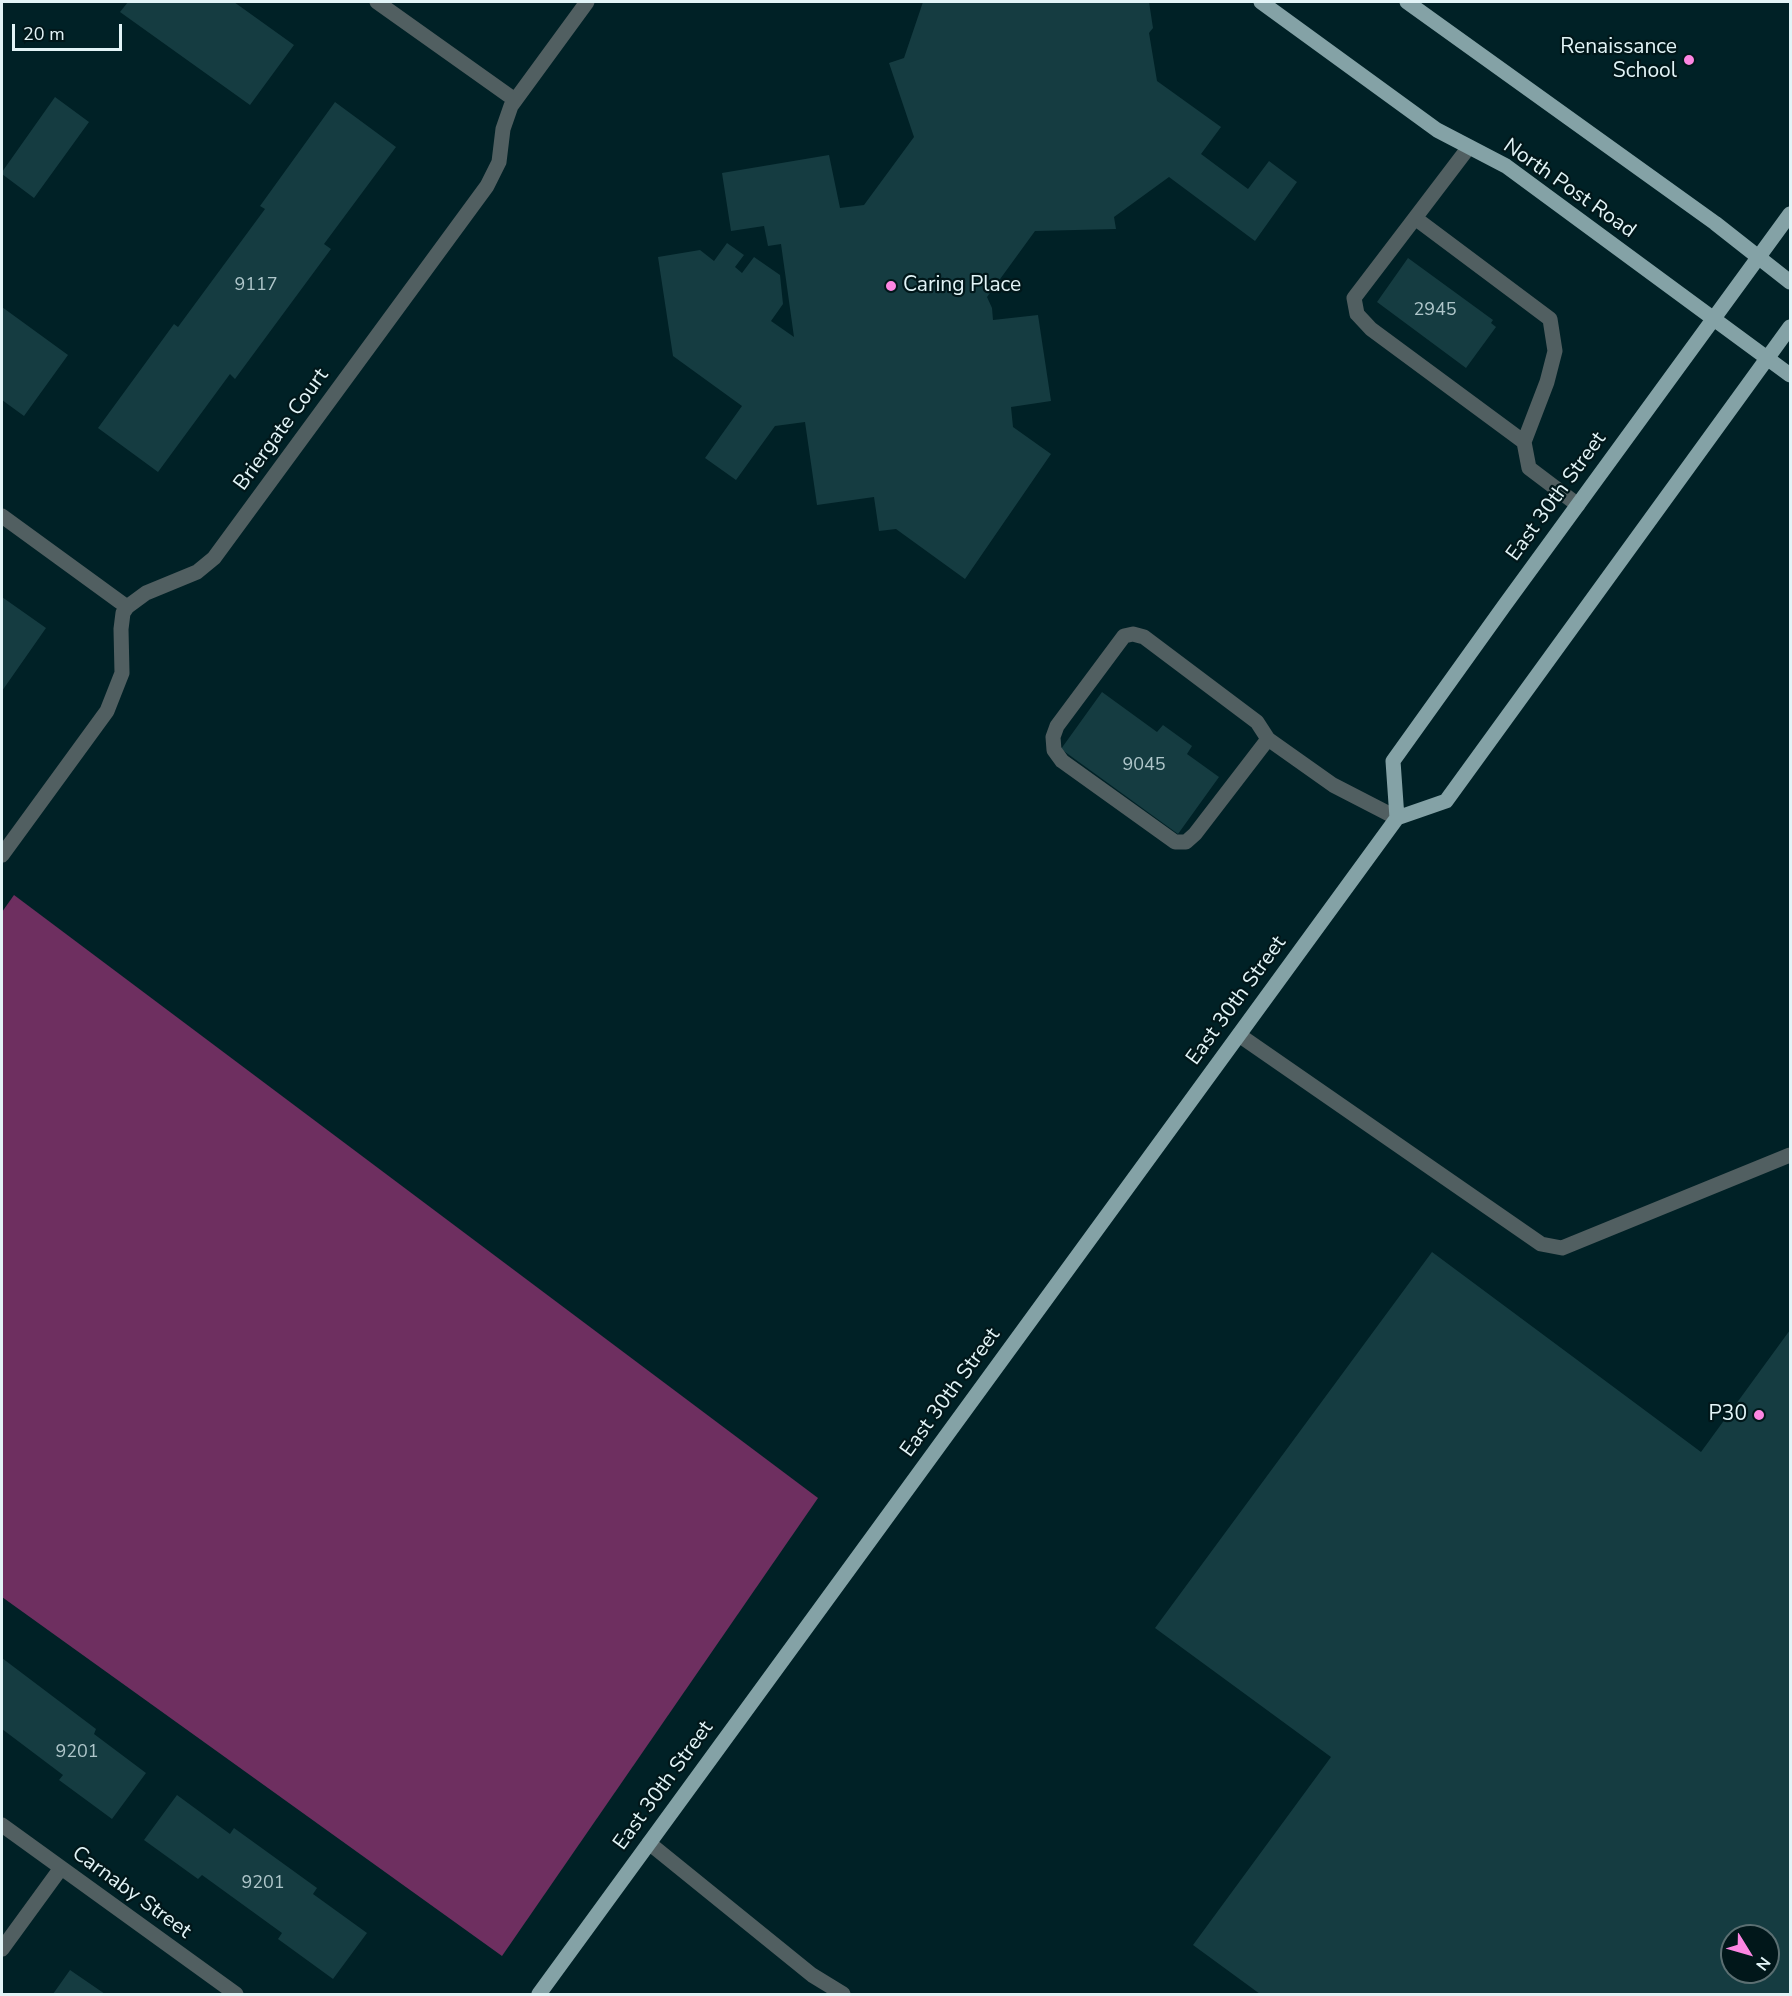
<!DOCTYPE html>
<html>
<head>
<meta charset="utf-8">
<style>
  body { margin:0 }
  #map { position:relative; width:1792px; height:1996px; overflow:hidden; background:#002126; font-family:"Nunito Sans",sans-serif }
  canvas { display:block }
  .frame { position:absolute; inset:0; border:3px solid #e2f4f7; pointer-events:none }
  .north { position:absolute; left:1720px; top:1924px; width:60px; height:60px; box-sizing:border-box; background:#01171a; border:2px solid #5b6f72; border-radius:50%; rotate:127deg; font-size:16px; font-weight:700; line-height:24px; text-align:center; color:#e2f4f7 }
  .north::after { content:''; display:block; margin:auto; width:21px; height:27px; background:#fd86e2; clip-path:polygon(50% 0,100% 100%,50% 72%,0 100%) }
  .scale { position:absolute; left:12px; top:24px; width:110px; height:27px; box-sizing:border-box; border:3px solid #e2f4f7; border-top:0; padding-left:8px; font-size:18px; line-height:21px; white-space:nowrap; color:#e2f4f7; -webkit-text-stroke:4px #01171a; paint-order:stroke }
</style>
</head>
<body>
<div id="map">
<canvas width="1792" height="1996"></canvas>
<div class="frame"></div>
<div class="north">N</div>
<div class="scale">20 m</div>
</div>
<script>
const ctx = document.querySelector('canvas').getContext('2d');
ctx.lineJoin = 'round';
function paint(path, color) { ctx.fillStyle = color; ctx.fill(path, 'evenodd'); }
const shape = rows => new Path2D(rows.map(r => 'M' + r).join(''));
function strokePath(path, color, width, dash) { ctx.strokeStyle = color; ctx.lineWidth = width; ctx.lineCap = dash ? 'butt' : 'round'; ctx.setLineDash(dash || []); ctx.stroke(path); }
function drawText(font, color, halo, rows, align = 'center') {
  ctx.font = font + ' "Nunito Sans",sans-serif'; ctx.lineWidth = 4.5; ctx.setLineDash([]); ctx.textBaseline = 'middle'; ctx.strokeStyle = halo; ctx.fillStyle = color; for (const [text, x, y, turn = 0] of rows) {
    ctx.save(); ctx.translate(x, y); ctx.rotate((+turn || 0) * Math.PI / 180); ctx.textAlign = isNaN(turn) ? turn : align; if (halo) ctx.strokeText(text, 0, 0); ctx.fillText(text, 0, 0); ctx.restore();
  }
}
paint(shape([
  [14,895,818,1498,502,1956,2,1597,2,912]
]), '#6e2f60');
paint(shape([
  [128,2,234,2,294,45,250,105,120,12],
  [923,2,1149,2,1153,28,1149,33,1157,81,1221,127,1201,154,1248,189,1269,161,1297,182,1255,241,1169,177,1114,217,1116,229,1035,231,987,297,992,308,993,320,1038,315,1051,401,1011,407,1013,427,1051,454,965,579,896,529,879,531,874,497,817,505,805,422,775,426,736,480,705,458,742,406,673,356,658,257,700,250,714,261,727,243,744,255,735,267,742,273,754,257,780,275,783,304,771,321,794,337,781,244,768,246,764,226,731,231,722,173,829,155,840,208,864,205,914,137,889,63,904,58],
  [55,97,89,122,34,198,2,174,2,172],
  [335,102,396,147,324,244,331,249,235,379,230,374,158,472,98,428,174,324,178,327,265,209,260,206],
  [1408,258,1493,320,1491,323,1496,327,1466,368,1377,302],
  [2,307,68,355,24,416,2,400],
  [2,597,46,628,2,691],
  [1102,692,1157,732,1163,725,1192,746,1187,754,1219,777,1178,834,1061,749],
  [1432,1252,1701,1452,1790,1330,1790,1994,1260,1994,1193,1945,1331,1757,1155,1628],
  [1732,1936,1768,1936,1768,1972,1732,1972],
  [2,1658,96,1729,94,1734,146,1773,112,1819,59,1780,63,1775,2,1729],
  [177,1795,230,1834,234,1828,317,1888,313,1894,367,1933,333,1979,278,1939,282,1933,202,1875,198,1879,144,1840],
  [70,1970,105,1994,53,1994]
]), '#153c41');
strokePath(shape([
  [377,2,515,100],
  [1469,147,1415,218,1550,319,1555,351,1547,382,1524,442,1529,468,1578,505],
  [1415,218,1354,298,1357,314,1371,329,1524,442],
  [2,516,127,607],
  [1268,739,1195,834,1186,842,1175,842,1062,761,1054,750,1053,737,1057,726,1124,636,1133,634,1144,637,1257,722,1268,739,1333,785,1397,818],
  [2,855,107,711,122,673,121,629,123,613,127,607,146,593,197,572,214,558,487,186,499,162,503,129,511,106,587,2],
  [1239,1035,1541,1244,1562,1248,1790,1155],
  [2,1825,236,1994],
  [649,1843,812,1975,843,1994],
  [2,1949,61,1868]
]), '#515f61', 15);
strokePath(shape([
  [1261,2,1437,130,1506,166,1790,375],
  [1407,2,1715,223,1790,282],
  [1397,818,1393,761,1504,606,1790,214],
  [539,1994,1397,818,1446,801,1790,327]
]), '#84a2a6', 15);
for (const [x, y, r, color] of [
  [1689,60,6,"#fd86e2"],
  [891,286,6,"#fd86e2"],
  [1759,1415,6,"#fd86e2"]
]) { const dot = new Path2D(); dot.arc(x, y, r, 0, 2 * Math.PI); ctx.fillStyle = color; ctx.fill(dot); strokePath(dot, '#01171a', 2); }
drawText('18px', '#afc6ca', null, [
  ["9117",256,286],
  ["2945",1435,311],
  ["9045",1144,766],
  ["9201",77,1753],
  ["9201",263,1884]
]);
drawText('21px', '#e2f4f7', '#01171a', [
  ["Renaissance",1677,48],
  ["School",1677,72],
  ["Caring Place",903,286,"left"],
  ["P30",1747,1415]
], 'right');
drawText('21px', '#e2f4f7', '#01171a', [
  ["North Post Road",1569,189,35],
  ["Briergate Court",282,430,-54],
  ["East 30th Street",1557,497,-54],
  ["East 30th Street",1237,1001,-54],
  ["East 30th Street",951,1393,-54],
  ["East 30th Street",664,1786,-54],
  ["Carnaby Street",131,1893,36]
]);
</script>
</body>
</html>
